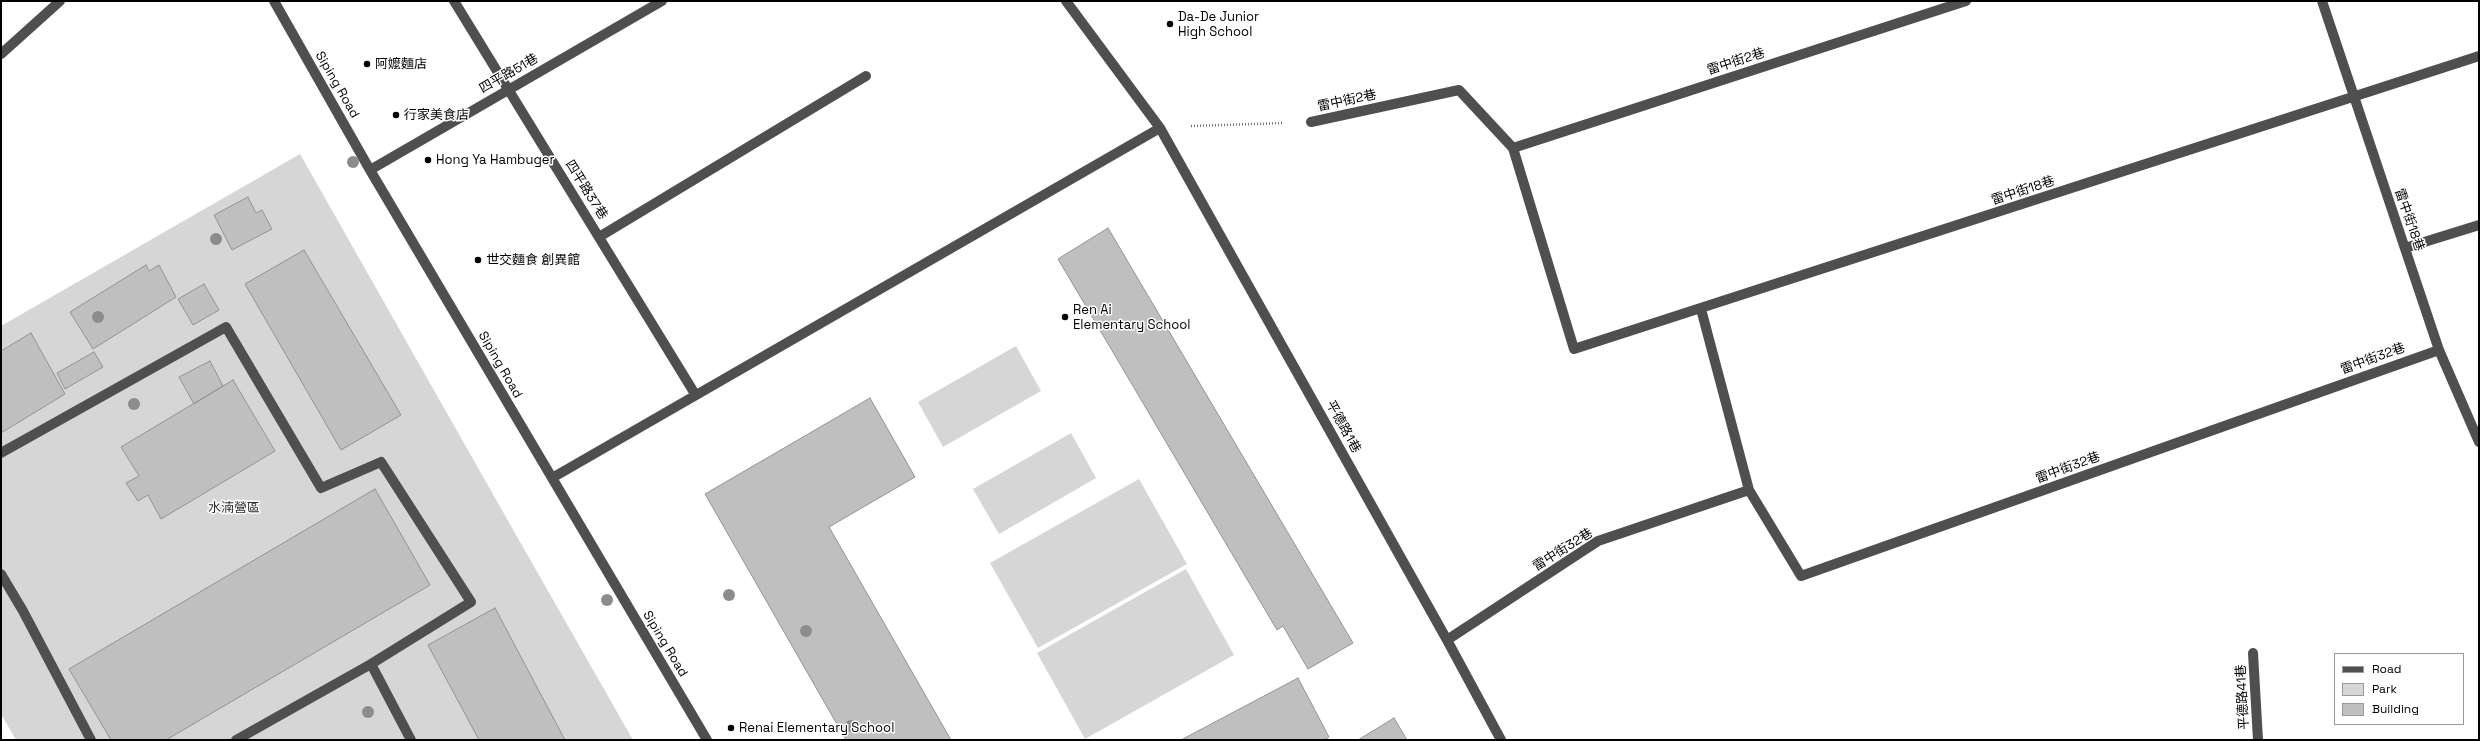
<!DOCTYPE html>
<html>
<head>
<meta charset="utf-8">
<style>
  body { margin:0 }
  #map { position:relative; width:2480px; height:741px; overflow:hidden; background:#fff; font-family:"Space Grotesk",sans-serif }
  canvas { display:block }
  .frame { position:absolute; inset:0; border:2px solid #000; pointer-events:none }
  .legend { position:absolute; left:2334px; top:653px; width:130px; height:72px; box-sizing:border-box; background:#fff; border:1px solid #999; margin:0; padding:5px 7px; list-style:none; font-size:12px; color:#000 }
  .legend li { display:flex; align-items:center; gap:8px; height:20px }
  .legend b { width:20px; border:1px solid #999 }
</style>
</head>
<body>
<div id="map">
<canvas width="2480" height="741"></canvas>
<div class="frame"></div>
<ul class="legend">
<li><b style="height:5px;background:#4f4f4f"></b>Road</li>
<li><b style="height:11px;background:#d6d6d6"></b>Park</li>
<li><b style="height:11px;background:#bfbfbf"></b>Building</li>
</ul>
</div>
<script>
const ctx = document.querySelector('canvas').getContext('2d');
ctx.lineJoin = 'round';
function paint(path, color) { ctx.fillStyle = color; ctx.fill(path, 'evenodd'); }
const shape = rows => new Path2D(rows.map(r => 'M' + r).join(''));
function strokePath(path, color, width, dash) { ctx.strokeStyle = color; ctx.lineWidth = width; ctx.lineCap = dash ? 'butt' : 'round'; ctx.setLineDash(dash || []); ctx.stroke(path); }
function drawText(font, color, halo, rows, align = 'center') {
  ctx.font = font + ' "Space Grotesk","Noto Sans TC",sans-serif'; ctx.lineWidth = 3; ctx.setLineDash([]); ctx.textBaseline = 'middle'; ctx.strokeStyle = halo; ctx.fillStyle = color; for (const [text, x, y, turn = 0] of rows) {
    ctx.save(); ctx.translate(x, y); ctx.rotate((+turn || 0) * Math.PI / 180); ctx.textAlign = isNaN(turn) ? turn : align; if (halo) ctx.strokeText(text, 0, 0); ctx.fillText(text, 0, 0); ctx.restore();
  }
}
paint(shape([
  [300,154,511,526,633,740,16,740,1,714,1,326],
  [1016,346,1041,391,943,447,918,402],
  [1071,433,1096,478,999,534,973,489],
  [1139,479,1187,564,1038,648,990,563],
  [1186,569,1234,655,1085,739,1037,653]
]), '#d6d6d6');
const building = shape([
  [248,197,256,213,262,210,272,229,232,250,214,215,248,197],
  [1108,228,1353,643,1308,669,1283,626,1277,630,1058,259,1108,228],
  [304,250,401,415,341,450,245,284,304,250],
  [146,265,149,271,159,265,176,297,93,349,70,312,146,265],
  [204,284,219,310,193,325,178,299,204,284],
  [31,333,65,394,1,433,1,351,31,333],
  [94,352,103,367,65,389,57,373,94,352],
  [210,361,223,386,194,404,179,377,210,361],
  [233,380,275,451,161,519,148,495,138,501,126,483,139,476,121,447,233,380],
  [870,398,915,477,829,527,951,740,846,740,705,494,870,398],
  [375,489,430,585,166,740,111,740,69,669,375,489],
  [495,608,565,740,479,740,428,645,495,608],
  [1298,678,1329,737,1324,740,1181,740,1298,678],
  [1394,718,1407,740,1358,740,1394,718]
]);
paint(building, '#bfbfbf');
strokePath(building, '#939393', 1);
strokePath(shape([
  [1191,126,1284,123]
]), '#717171', 2.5, [1, 2]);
strokePath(shape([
  [274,1,370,170,707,740],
  [454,1,695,394],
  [1066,1,1160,128,1447,640,1501,740],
  [2322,1,2439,350,2479,442],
  [1,54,60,1],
  [1311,122,1459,90,1513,148,1966,1],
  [1513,148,1574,349,2479,56],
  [370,170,662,1],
  [599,237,866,76],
  [2405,248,2479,225],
  [1701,309,1749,490,1801,576,2439,350],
  [1,453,226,327,321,488,381,462,471,602,371,664],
  [552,478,1160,128],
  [1,574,23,611,91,740],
  [1447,640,1598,541,1749,490],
  [2253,653,2258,740],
  [236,740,371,664,411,740]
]), '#4f4f4f', 10);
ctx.fillStyle = '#8c8c8c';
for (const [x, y] of [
  [353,162],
  [216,239],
  [98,317],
  [134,404],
  [729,595],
  [607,600],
  [806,631],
  [368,712],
  [851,726]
]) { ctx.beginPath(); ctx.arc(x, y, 6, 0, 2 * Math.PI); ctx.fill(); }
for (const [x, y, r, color] of [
  [1170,24,4,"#000"],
  [367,64,4,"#000"],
  [396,115,4,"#000"],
  [428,160,4,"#000"],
  [478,260,4,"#000"],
  [1065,317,4,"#000"],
  [731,728,4,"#000"]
]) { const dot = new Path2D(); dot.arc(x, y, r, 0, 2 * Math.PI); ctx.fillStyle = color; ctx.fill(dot); strokePath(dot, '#fff', 1.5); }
drawText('13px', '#000', '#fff', [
  ["Da-De Junior",1178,17],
  ["High School",1178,32],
  ["阿嬤麵店",375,64],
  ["行家美食店",404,115],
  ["Hong Ya Hambuger",436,160],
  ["世交麵食 創異館",486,260],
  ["Ren Ai",1073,310],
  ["Elementary School",1073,325],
  ["Renai Elementary School",739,728]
], 'left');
drawText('13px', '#000', '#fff', [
  ["雷中街2巷",1736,62,-18],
  ["四平路51巷",509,74,-30],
  ["Siping Road",337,85,60],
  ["雷中街2巷",1347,101,-12],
  ["四平路37巷",586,190,58],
  ["雷中街18巷",2023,191,-18],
  ["雷中街18巷",2409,220,71],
  ["雷中街32巷",2373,359,-20],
  ["Siping Road",500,365,60],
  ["平德路1巷",1343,427,61],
  ["雷中街32巷",2068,468,-20],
  ["雷中街32巷",1563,550,-32],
  ["Siping Road",665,644,59],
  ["平德路41巷",2243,697,-93]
]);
drawText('13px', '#2d2d2d', '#fff', [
  ["水湳營區",234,508]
]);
</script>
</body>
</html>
